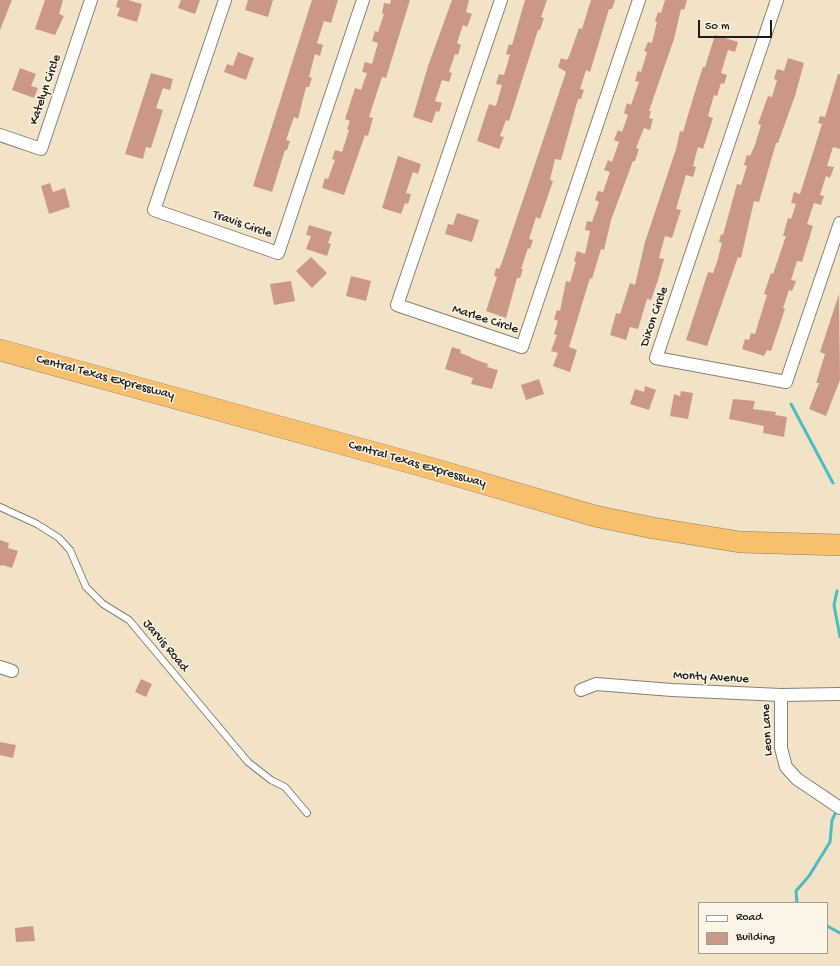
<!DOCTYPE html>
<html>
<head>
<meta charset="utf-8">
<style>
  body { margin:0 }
  #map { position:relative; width:840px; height:966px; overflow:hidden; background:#f3e3c6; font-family:"Gochi Hand",sans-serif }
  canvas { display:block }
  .legend { position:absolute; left:698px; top:902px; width:130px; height:52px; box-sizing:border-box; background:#fcf5e5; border:1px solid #a29e95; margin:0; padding:5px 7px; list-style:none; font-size:12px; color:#1c1c1c }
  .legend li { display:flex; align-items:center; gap:8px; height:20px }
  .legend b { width:20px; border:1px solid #a29e95 }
  .scale { position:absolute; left:698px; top:20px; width:74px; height:18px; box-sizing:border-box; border:2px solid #1c1c1c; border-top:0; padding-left:5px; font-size:12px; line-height:14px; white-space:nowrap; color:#1c1c1c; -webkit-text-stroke:3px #fcf5e5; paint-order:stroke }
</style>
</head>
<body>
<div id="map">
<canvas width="840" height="966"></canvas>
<ul class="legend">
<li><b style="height:5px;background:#fff"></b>Road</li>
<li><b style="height:11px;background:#cb9888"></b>Building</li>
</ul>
<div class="scale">50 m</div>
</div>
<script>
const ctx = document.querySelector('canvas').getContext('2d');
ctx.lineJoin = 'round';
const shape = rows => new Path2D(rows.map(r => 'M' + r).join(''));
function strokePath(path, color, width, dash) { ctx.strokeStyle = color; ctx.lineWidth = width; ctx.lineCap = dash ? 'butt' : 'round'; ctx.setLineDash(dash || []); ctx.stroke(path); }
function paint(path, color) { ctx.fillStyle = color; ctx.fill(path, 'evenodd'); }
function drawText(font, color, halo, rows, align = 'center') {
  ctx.font = font + ' "Gochi Hand",sans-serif'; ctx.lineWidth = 3; ctx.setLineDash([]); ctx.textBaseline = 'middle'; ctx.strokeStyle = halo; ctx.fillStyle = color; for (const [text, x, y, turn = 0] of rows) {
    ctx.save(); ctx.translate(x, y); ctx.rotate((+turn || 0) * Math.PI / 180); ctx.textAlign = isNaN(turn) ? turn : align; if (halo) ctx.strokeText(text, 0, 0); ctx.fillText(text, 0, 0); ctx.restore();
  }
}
strokePath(shape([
  [791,404,833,483],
  [837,591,834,605,840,637],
  [797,903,796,891,809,876,830,842,832,820,835,814],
  [827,926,840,933]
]), '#4cbbc4', 3);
paint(shape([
  [0,0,12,0,0,30],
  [45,0,63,0,59,14,64,16,55,35,35,29],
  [118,0,128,0,142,4,137,22,117,16,120,8,116,7],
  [181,0,200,0,195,14,178,8],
  [248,0,273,0,268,17,245,10],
  [312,0,338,0,331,23,324,21,317,43,323,45,320,56,315,54,309,77,312,78,309,87,306,87,298,119,294,117,286,140,290,141,287,150,285,150,272,192,253,186],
  [391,0,410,0,386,78,382,77,369,117,373,118,368,136,365,135,344,195,322,188,325,178,328,179,335,160,332,159,335,150,342,152,349,130,347,129,350,121,345,119,347,113,355,88,361,90,367,73,362,72,365,62,372,64,378,43,372,41,375,31,378,32,384,14,382,13,384,3,390,4],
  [452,0,469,0,466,12,472,14,467,27,463,25,457,43,461,45,458,55,455,54,449,72,452,73,449,82,442,80,435,101,442,103,439,112,436,111,432,123,413,117,428,66],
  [525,0,547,0,541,17,544,18,540,30,538,30,509,121,506,120,500,136,504,137,499,149,477,141,489,104,496,106,502,85,496,84,499,74,504,75,510,55,506,54,509,44,512,45],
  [591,0,615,0,612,9,609,9,590,72,586,70,580,89,584,90,581,99,578,99,561,160,555,159,550,180,553,181,540,219,536,217,529,239,533,240,530,249,528,248,521,269,523,269,520,278,517,278,506,318,486,311,497,277,494,276,496,268,499,269,502,262,566,72,558,67,561,58,567,60,570,54,579,28,582,29],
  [665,0,687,0,684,10,681,9,674,39,649,111,651,111,649,118,653,119,650,130,644,128,636,148,639,149,635,161,633,161,611,220,604,250,601,249,592,279,590,278,569,347,577,350,570,372,553,366,558,353,551,351,557,335,554,334,558,321,554,319,557,310,560,311,566,281,570,282,576,262,574,261,577,251,585,254,590,231,585,230,587,221,592,222,599,202,595,200,598,191,603,192,610,172,604,170,608,160,612,162,619,142,614,140,618,130,622,132,628,115,624,113,627,103,631,105,639,82,635,81,638,71,641,72,647,52,644,51,648,42,652,43,657,22,655,21,658,12,661,13],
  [715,35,738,42,735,52,728,50,721,73,727,75,724,84,721,83,717,96,714,95,708,116,713,118,703,149,698,147,693,166,696,167,693,177,686,175,676,209,681,210,672,238,665,236,659,258,664,259,658,280,651,300,647,299,638,329,630,327,626,340,610,335,616,313,620,314,630,283,635,285,645,242,676,149,680,131,683,132,697,85,703,67,705,67],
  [238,52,254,58,246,80,224,72,227,64,233,66],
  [788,58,804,63,795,96,778,143,776,143,759,202,754,201,741,258,738,257,707,346,686,340,708,272,713,273,717,262,722,243,719,242,721,234,723,235,737,184,741,185,747,166,744,165,747,155,750,156,755,145,761,125,758,124,768,96,772,97,777,80,774,79,777,69,784,71],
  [20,68,36,74,31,86,38,88,34,98,12,90],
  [151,73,173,79,170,90,163,88,156,108,163,110,151,148,146,147,143,159,125,154],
  [838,74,840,74,840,149,833,147,827,166,834,167,830,178,826,176,820,195,824,196,821,205,814,203,807,224,813,226,805,252,802,262,797,261,791,280,796,281,792,291,789,290,783,308,785,309,771,351,767,350,764,356,742,349,745,339,749,340,751,333,755,334,767,295,764,294,771,273,773,274,786,236,783,236,788,218,791,219,796,204,791,203,794,192,800,194,822,124,818,123,820,116,825,117],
  [398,156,421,164,418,174,413,172,406,193,411,194,408,204,405,203,401,214,382,208],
  [50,183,53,192,65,188,70,207,49,214,41,186],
  [457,213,479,220,472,242,445,234,448,224,453,225],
  [309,225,332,232,328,243,331,244,327,256,306,249,311,236,306,235],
  [311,257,327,273,312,288,296,271],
  [351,276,371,281,366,301,346,296],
  [291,281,295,301,274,305,270,284],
  [839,294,840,380,826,416,809,409,819,383,816,383,825,354,820,352],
  [452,347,461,350,460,353,471,357,471,358,488,364,487,367,498,370,492,389,471,384,473,378,445,369],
  [539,379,544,394,526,400,521,385],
  [645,386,656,390,649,410,630,404,635,389,644,392],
  [681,391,693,393,688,419,670,416,674,394,680,396],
  [733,399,755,401,753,409,776,412,775,415,787,417,784,437,763,433,764,426,729,419],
  [0,540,9,543,8,548,18,551,12,568,2,565,0,566],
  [141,679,152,684,146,697,135,692],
  [0,742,16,745,13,758,0,755],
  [33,926,35,941,16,942,15,928]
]), '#cb9888');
const lane = shape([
  [0,507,37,524,59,538,70,550,86,587,103,604,129,620,248,762,271,780,285,787,307,813]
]);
const street = shape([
  [225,0,154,210,278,253,363,0],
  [501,0,397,305,522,347,639,0],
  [777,0,656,358,786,382,840,223],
  [0,135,41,149,91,0],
  [0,667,12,671],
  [581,690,596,684,672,690,781,695,840,694],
  [781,695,781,748,786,767,797,779,840,808]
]);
const highway = shape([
  [0,350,430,468,595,516,653,528,740,542,840,545]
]);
strokePath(lane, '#888071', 8);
strokePath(street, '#888071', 14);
strokePath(highway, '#888071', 22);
strokePath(lane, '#fff', 6);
strokePath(street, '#fff', 12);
strokePath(highway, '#f8bf6c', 21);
drawText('13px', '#1c1c1c', '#fcf5e5', [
  ["Katelyn Circle",46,90,-71],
  ["Travis Circle",242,225,19],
  ["Dixon Circle",655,317,-71],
  ["Marlee Circle",485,320,18],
  ["Central Texas Expressway",105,378,15],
  ["Central Texas Expressway",417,465,16],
  ["Jarvis Road",165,646,50],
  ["Monty Avenue",711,678,3],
  ["Leon Lane",768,730,-93]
]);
</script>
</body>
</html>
